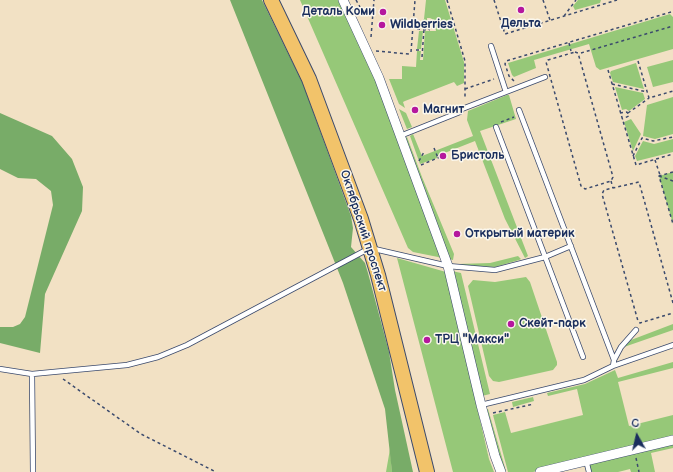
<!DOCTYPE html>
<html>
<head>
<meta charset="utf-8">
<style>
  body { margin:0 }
  #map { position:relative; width:673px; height:472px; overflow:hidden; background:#f2e1c4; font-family:"Balsamiq Sans",sans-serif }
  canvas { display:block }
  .north { position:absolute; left:617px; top:416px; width:40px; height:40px; -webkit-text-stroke:3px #fbf7ec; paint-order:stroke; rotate:352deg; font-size:11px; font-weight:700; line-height:16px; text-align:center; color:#1b2f5e }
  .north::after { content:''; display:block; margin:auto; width:14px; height:18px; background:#1b2f5e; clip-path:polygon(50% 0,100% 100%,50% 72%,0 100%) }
</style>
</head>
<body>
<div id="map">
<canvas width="673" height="472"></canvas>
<div class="north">С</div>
</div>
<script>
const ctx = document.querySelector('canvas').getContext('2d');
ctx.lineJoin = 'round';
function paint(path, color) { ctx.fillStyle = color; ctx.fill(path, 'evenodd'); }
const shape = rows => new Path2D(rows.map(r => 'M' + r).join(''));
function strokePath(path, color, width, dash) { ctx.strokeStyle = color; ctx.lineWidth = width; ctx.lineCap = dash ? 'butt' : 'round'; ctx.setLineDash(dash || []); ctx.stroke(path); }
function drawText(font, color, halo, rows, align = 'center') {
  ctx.font = font + ' "Balsamiq Sans",sans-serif'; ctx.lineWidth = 3; ctx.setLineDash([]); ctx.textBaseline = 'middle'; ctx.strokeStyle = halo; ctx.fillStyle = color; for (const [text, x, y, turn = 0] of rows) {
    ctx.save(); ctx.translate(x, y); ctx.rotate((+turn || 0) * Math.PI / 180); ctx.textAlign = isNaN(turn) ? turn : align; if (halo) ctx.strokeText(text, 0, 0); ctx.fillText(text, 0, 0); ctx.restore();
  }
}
paint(shape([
  [300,0,347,0,405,138,407,137,422,177,454,254,453,260,413,252,408,248],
  [426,0,445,0,464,62,464,83,457,86,454,82,405,101,403,102,405,108,399,104,389,79,402,79,402,66,416,67,417,51,421,51,420,60,423,60,425,31,436,31,434,20,430,18,427,18,427,28,419,27,421,22,424,19],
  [578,0,601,0,600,3,575,10,573,6],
  [670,14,673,17,673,49,600,70,596,67,589,44,534,60,536,68,514,77,512,75,508,63],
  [419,31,423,31,421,49,417,49],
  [673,60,673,82,653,87,647,67],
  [636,63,644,89,613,82,610,73,611,71],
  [615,87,643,93,645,99,629,111,626,109,622,110],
  [507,95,509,95,516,119,480,131,528,256,525,258,505,219,475,141,437,156,437,158,420,164,410,136,413,134,422,156,473,136,467,120,468,111],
  [673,97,673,134,655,139,643,136,647,105],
  [399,109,406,113,412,127,407,129],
  [631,119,641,134,633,151,624,122],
  [673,139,673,152,637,161,635,156,643,141,654,144],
  [673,172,673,224,659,176],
  [518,256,521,259,519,260,495,267,458,265,458,264,490,263],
  [397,258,446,272,489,459,494,472,453,472],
  [452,271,461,273,490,394,482,396],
  [526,277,530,282,557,362,557,365,553,370,499,382,493,381,489,376,468,286,473,280,495,282],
  [673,324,673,330,624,347,631,340],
  [673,362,673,368,618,382,629,426,673,415,673,438,533,472,508,472,493,415,505,412,511,433,583,415,577,389,548,396,547,393,585,384,615,370,618,378],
  [533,397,534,401,513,407,512,402],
  [488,409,506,471,503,470,485,410],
  [673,442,673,448,651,453,655,472,631,472,630,469,618,472,591,472,589,463],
  [390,449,392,472,386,472]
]), '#96c878');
paint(shape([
  [230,0,262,0,303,84,351,216,353,228,351,247,365,263,368,273,389,352,395,390,413,472,392,472,385,409,343,283],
  [0,113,52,136,72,159,83,187,82,211,45,294,40,353,0,343,0,327,13,327,20,324,25,317,53,205,51,191,36,179,18,178,0,169]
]), '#78ac68');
const lane = shape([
  [506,92,545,77],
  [519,110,614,360,613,366,673,345],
  [496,127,583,357],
  [400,136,460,112,462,109,506,92,491,46],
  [614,360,621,347,636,330],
  [0,369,32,374,127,365,158,357,187,345,370,248,448,266,495,270,545,257,571,246],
  [32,374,33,472],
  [481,405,584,380,613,366],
  [586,460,589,472]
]);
const street = shape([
  [343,0,379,78,448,266,481,405,495,456,501,472],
  [540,472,673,440]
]);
const primary = shape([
  [271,0,309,79,361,219,378,275,427,472]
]);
strokePath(lane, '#3b4a6d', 6);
strokePath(street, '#3b4a6d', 10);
strokePath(primary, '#3b4a6d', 16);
strokePath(shape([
  [356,0,360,7],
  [447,0,465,61,465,98],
  [494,0,505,34,617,0],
  [543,0,550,20],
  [564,16,576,0],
  [417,29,429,30,429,21],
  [371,37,374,0],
  [569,43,571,51],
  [416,50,422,50],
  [376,51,409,54,411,52,415,0],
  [575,52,578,53,613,177,611,181,585,189,581,186,546,62,548,60,575,52],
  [581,53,673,26],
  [422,57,424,29],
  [638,61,649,98,673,91],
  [608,70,636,165,673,154],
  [514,81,509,76,505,64,506,61,671,12,673,14],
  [612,84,647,92],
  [465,89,494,79],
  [620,113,627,112,629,116,622,119],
  [628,113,649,98],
  [501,122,514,117],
  [434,148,438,158],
  [633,156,642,138,653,141,673,137],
  [655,160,660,175],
  [419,161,424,152],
  [421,165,440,157],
  [673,172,659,176,673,224],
  [659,176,673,181],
  [611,181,613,188],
  [673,303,639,182,604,190,602,194,638,321,640,323,673,313],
  [63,379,141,434,216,472],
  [493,413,534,404],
  [636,458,639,472]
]), '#3b4a6d', 1.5, [3, 3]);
strokePath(lane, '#fff', 4.5);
strokePath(street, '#fff', 9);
strokePath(primary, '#f2c36a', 14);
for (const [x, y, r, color] of [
  [521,10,4,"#b5179e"],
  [383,12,4,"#b5179e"],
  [382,25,4,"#b5179e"],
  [415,110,4,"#b5179e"],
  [443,156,4,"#b5179e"],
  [457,234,4,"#b5179e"],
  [511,324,4,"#b5179e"],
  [427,340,4,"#b5179e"]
]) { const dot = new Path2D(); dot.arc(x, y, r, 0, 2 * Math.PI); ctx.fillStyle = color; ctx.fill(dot); strokePath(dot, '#fbf7ec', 1.5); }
drawText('bold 12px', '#1b2f5e', '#fbf7ec', [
  ["Деталь Коми",375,12,"right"],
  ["Дельта",521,24,"center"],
  ["Wildberries",390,25],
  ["Магнит",423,110],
  ["Бристоль",451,156],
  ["Открытый материк",465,234],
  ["Скейт-парк",519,324],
  ["ТРЦ \"Макси\"",435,340]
], 'left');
drawText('12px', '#1b2f5e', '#fbf7ec', [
  ["Октябрьский проспект",363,231,72]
]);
</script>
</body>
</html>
